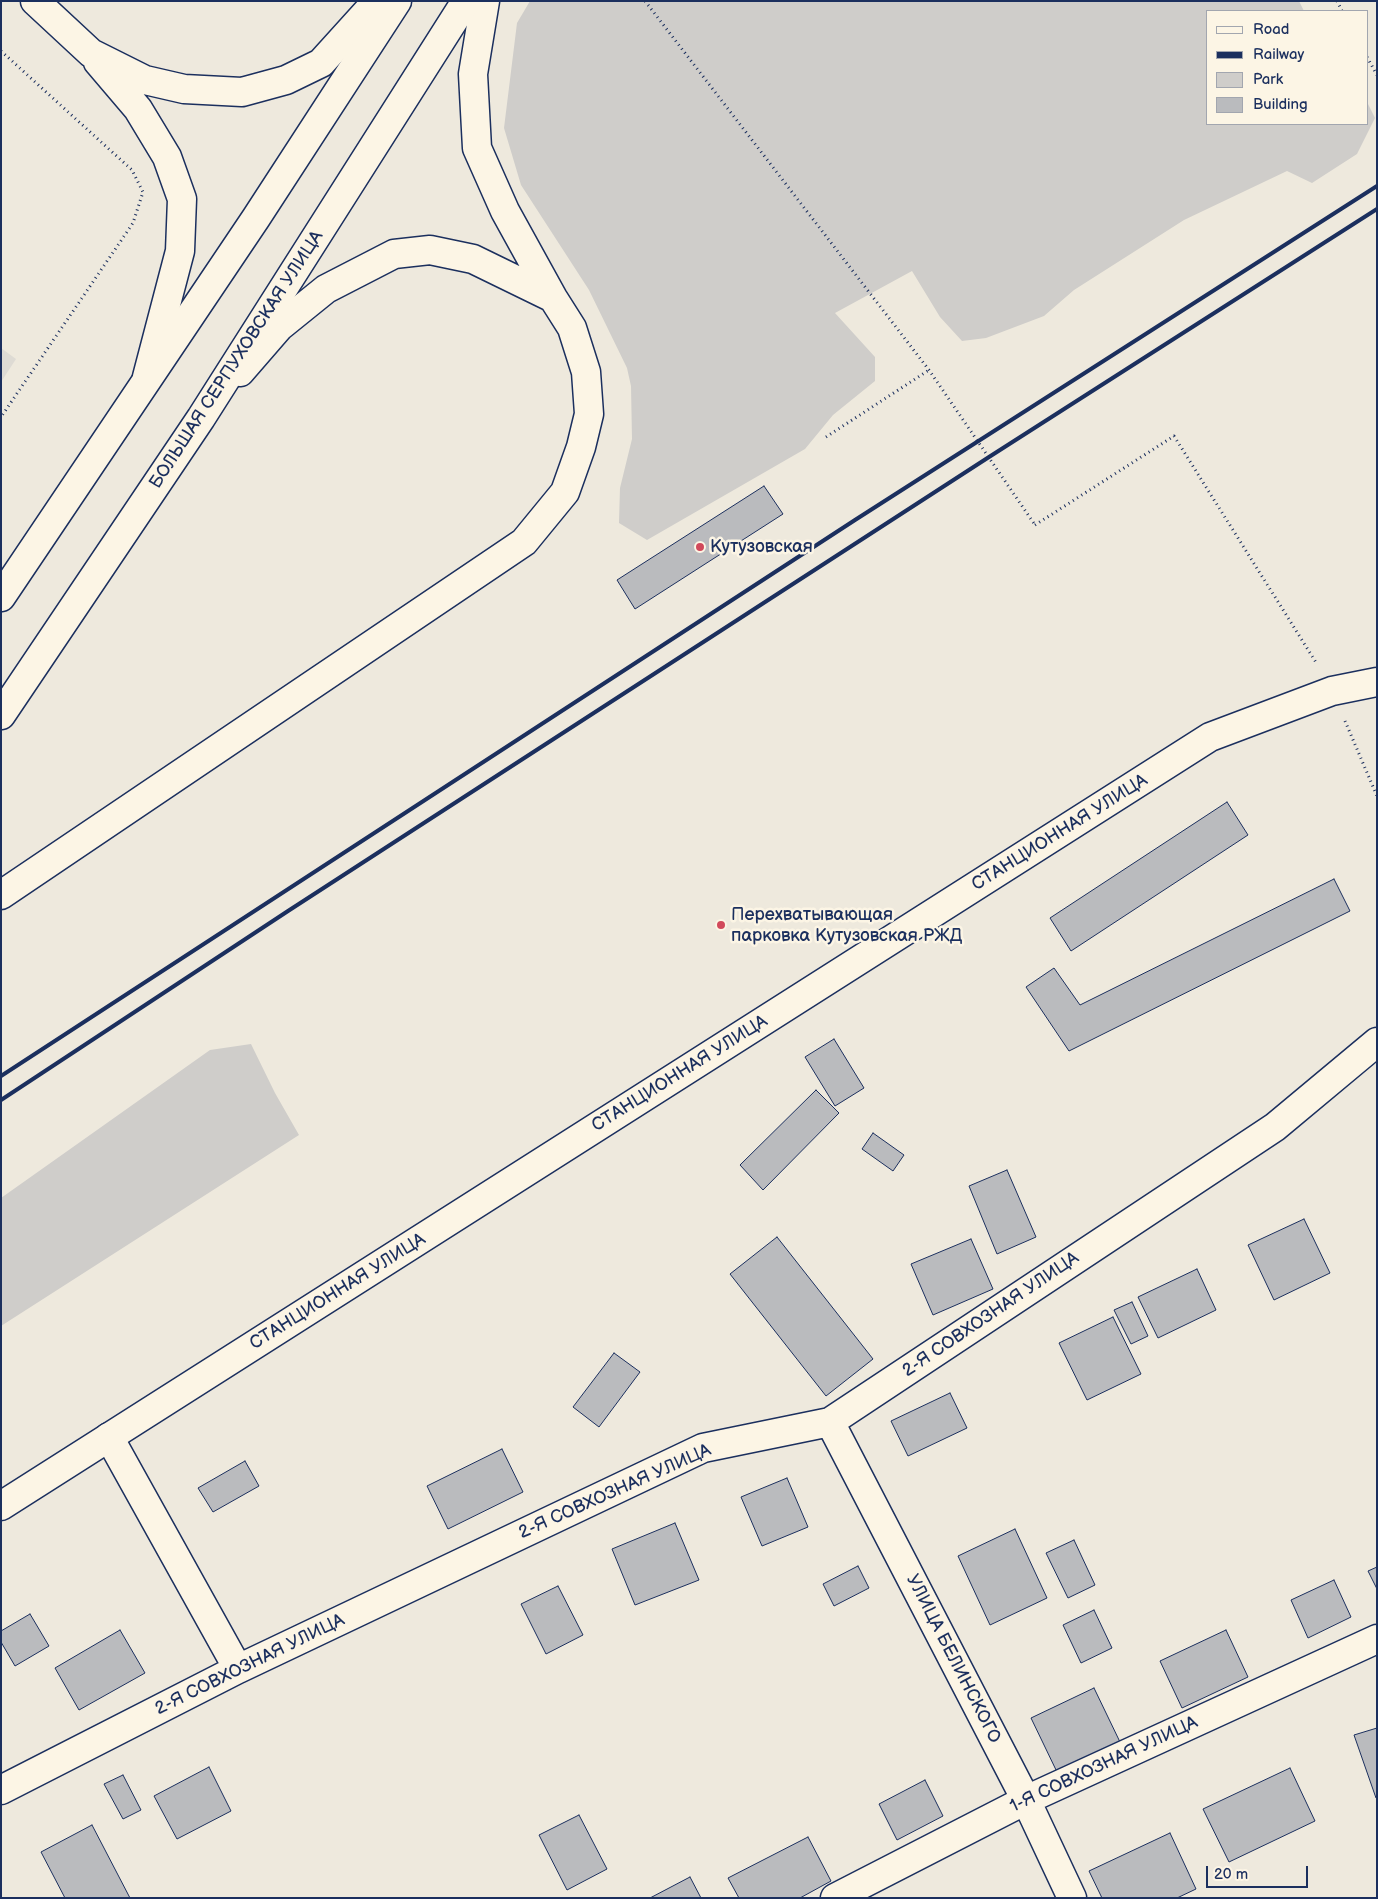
<!DOCTYPE html>
<html>
<head>
<meta charset="utf-8">
<style>
  body { margin:0 }
  #map { position:relative; width:1378px; height:1899px; overflow:hidden; background:#eee9dd; font-family:"Balsamiq Sans",sans-serif }
  canvas { display:block }
  .frame { position:absolute; inset:0; border:2px solid #1b2f5e; pointer-events:none }
  .legend { position:absolute; left:1206px; top:10px; width:162px; height:115px; box-sizing:border-box; background:#fcf5e5; border:1px solid #a2a6af; margin:0; padding:6px 9px; list-style:none; font-size:15px; color:#1b2f5e }
  .legend li { display:flex; align-items:center; gap:10px; height:25px }
  .legend b { width:25px; border:1px solid #a2a6af }
  .scale { position:absolute; left:1206px; top:1866px; width:102px; height:22px; box-sizing:border-box; border:2px solid #1b2f5e; border-top:0; padding-left:6px; font-size:15px; line-height:18px; white-space:nowrap; color:#1b2f5e; -webkit-text-stroke:4px #fcf5e5; paint-order:stroke }
</style>
</head>
<body>
<div id="map">
<canvas width="1378" height="1899"></canvas>
<div class="frame"></div>
<ul class="legend">
<li><b style="height:6px;background:#fcf5e5"></b>Road</li>
<li><b style="height:6px;background:#1b2f5e"></b>Railway</li>
<li><b style="height:14px;background:#cfcdca"></b>Park</li>
<li><b style="height:14px;background:#babbbe"></b>Building</li>
</ul>
<div class="scale">20 m</div>
</div>
<script>
const ctx = document.querySelector('canvas').getContext('2d');
ctx.lineJoin = 'round';
function paint(path, color) { ctx.fillStyle = color; ctx.fill(path, 'evenodd'); }
const shape = rows => new Path2D(rows.map(r => 'M' + r).join(''));
function strokePath(path, color, width, dash) { ctx.strokeStyle = color; ctx.lineWidth = width; ctx.lineCap = dash ? 'butt' : 'round'; ctx.setLineDash(dash || []); ctx.stroke(path); }
function drawText(font, color, halo, rows, align = 'center') {
  ctx.font = font + ' "Balsamiq Sans",sans-serif'; ctx.lineWidth = 5; ctx.setLineDash([]); ctx.textBaseline = 'middle'; ctx.strokeStyle = halo; ctx.fillStyle = color; for (const [text, x, y, turn = 0] of rows) {
    ctx.save(); ctx.translate(x, y); ctx.rotate((+turn || 0) * Math.PI / 180); ctx.textAlign = isNaN(turn) ? turn : align; if (halo) ctx.strokeText(text, 0, 0); ctx.fillText(text, 0, 0); ctx.restore();
  }
}
paint(shape([
  [1,348,16,359,1,382]
]), '#dedbd4');
paint(shape([
  [530,1,1299,1,1304,11,1207,11,1207,124,1367,124,1367,102,1375,118,1357,154,1312,183,1287,171,1184,220,1074,290,1044,316,986,338,962,341,940,317,912,271,835,313,875,357,875,381,833,415,805,449,647,540,619,523,620,488,632,439,631,386,627,368,589,290,521,185,504,128,517,23],
  [251,1044,275,1093,299,1135,1,1326,1,1198,210,1050]
]), '#cfcdca');
const building = shape([
  [764,486,783,514,635,609,617,580,764,486],
  [1227,802,1248,835,1071,951,1050,918,1227,802],
  [1334,879,1350,911,1069,1051,1026,987,1054,968,1080,1005,1334,879],
  [834,1039,864,1088,835,1106,805,1057,834,1039],
  [816,1090,839,1113,763,1190,740,1165,816,1090],
  [873,1133,904,1155,893,1171,862,1149,873,1133],
  [1007,1170,1036,1237,997,1254,969,1186,1007,1170],
  [1304,1219,1330,1273,1274,1300,1248,1245,1304,1219],
  [777,1237,873,1359,826,1396,730,1274,777,1237],
  [971,1239,993,1289,933,1315,911,1264,971,1239],
  [1197,1269,1216,1310,1158,1338,1138,1297,1197,1269],
  [1132,1302,1148,1336,1131,1344,1114,1310,1132,1302],
  [1113,1317,1141,1374,1087,1400,1059,1343,1113,1317],
  [614,1353,640,1372,599,1427,573,1407,614,1353],
  [950,1393,967,1428,908,1456,891,1421,950,1393],
  [502,1449,523,1492,448,1529,427,1486,502,1449],
  [245,1461,259,1486,213,1512,198,1488,245,1461],
  [787,1478,808,1527,762,1546,741,1497,787,1478],
  [675,1523,699,1580,635,1605,612,1549,675,1523],
  [1015,1529,1047,1598,990,1625,958,1556,1015,1529],
  [1074,1540,1095,1585,1068,1598,1046,1553,1074,1540],
  [858,1566,869,1588,834,1606,823,1584,858,1566],
  [1377,1567,1377,1589,1368,1571,1377,1567],
  [1334,1580,1351,1617,1308,1638,1291,1600,1334,1580],
  [558,1586,583,1635,546,1654,521,1604,558,1586],
  [1094,1610,1112,1648,1081,1663,1063,1625,1094,1610],
  [30,1614,49,1646,15,1666,1,1642,1,1631,30,1614],
  [120,1630,145,1673,79,1710,55,1668,120,1630],
  [1226,1630,1248,1677,1182,1708,1160,1661,1226,1630],
  [1094,1688,1120,1742,1057,1772,1031,1718,1094,1688],
  [1377,1728,1377,1797,1376,1798,1354,1735,1377,1728],
  [209,1767,231,1811,177,1839,154,1796,209,1767],
  [1290,1768,1315,1821,1229,1862,1203,1809,1290,1768],
  [123,1775,141,1810,123,1819,104,1784,123,1775],
  [925,1780,943,1816,897,1840,879,1804,925,1780],
  [579,1815,607,1869,567,1890,539,1835,579,1815],
  [92,1825,130,1898,65,1898,41,1852,92,1825],
  [1170,1833,1196,1889,1177,1898,1102,1898,1089,1871,1170,1833],
  [808,1837,831,1881,800,1898,739,1898,728,1878,808,1837],
  [690,1877,701,1898,650,1898,690,1877]
]);
paint(building, '#babbbe');
strokePath(building, '#1b2f5e', 1);
const street = shape([
  [830,1422,1026,1800,1072,1898],
  [109,1437,238,1669],
  [1,1790,238,1669,703,1448,830,1422,1275,1127,1377,1042],
  [835,1898,1026,1800,1377,1639]
]);
const secondary = shape([
  [35,1,91,53,145,80,184,89,242,92,286,80,321,63,377,1],
  [98,62,138,109,167,157,182,199,180,251,147,377],
  [240,372,279,327,326,289,394,254,430,250,473,259,553,298],
  [1,895,524,542,565,492,581,447,589,414,586,372,572,328,553,298,505,211,477,148,473,74,485,1],
  [1,1506,1210,737,1332,691,1377,682]
]);
const primary = shape([
  [1,597,256,218,397,1],
  [1,715,201,418,466,1]
]);
strokePath(street, '#1b2f5e', 31);
strokePath(secondary, '#1b2f5e', 31);
strokePath(primary, '#1b2f5e', 31);
strokePath(shape([
  [1337,1,1342,11],
  [1,51,132,170,143,192,133,223,1,417],
  [1367,57,1377,75],
  [826,437,929,370],
  [1035,525,1174,436,1317,664],
  [1345,721,1377,796]
]), '#1b2f5e', 3, [1, 4]);
strokePath(street, '#fcf5e5', 28);
strokePath(secondary, '#fcf5e5', 28);
strokePath(primary, '#fcf5e5', 28);
strokePath(shape([
  [1,1076,855,520,1377,186],
  [1,1100,288,911,989,457,1377,209]
]), '#1b2f5e', 4);
strokePath(shape([
  [645,1,929,370,1035,525]
]), '#1b2f5e', 3, [1, 4]);
for (const [x, y, r, color] of [
  [700,547,5,"#d1495b"],
  [721,925,5,"#d1495b"]
]) { const dot = new Path2D(); dot.arc(x, y, r, 0, 2 * Math.PI); ctx.fillStyle = color; ctx.fill(dot); strokePath(dot, '#fcf5e5', 2); }
drawText('18px', '#1b2f5e', '#fcf5e5', [
  ["БОЛЬШАЯ СЕРПУХОВСКАЯ УЛИЦА",237,360,-57],
  ["СТАНЦИОННАЯ УЛИЦА",1060,833,-32],
  ["СТАНЦИОННАЯ УЛИЦА",680,1074,-32],
  ["СТАНЦИОННАЯ УЛИЦА",338,1292,-32],
  ["2-Я СОВХОЗНАЯ УЛИЦА",991,1315,-34],
  ["2-Я СОВХОЗНАЯ УЛИЦА",615,1492,-24],
  ["УЛИЦА БЕЛИНСКОГО",953,1659,63],
  ["2-Я СОВХОЗНАЯ УЛИЦА",250,1665,-26],
  ["1-Я СОВХОЗНАЯ УЛИЦА",1104,1765,-25]
]);
drawText('18px', '#1b2f5e', '#fcf5e5', [
  ["Кутузовская",710,547],
  ["Перехватывающая",731,915],
  ["парковка Кутузовская РЖД",731,936]
], 'left');
</script>
</body>
</html>
